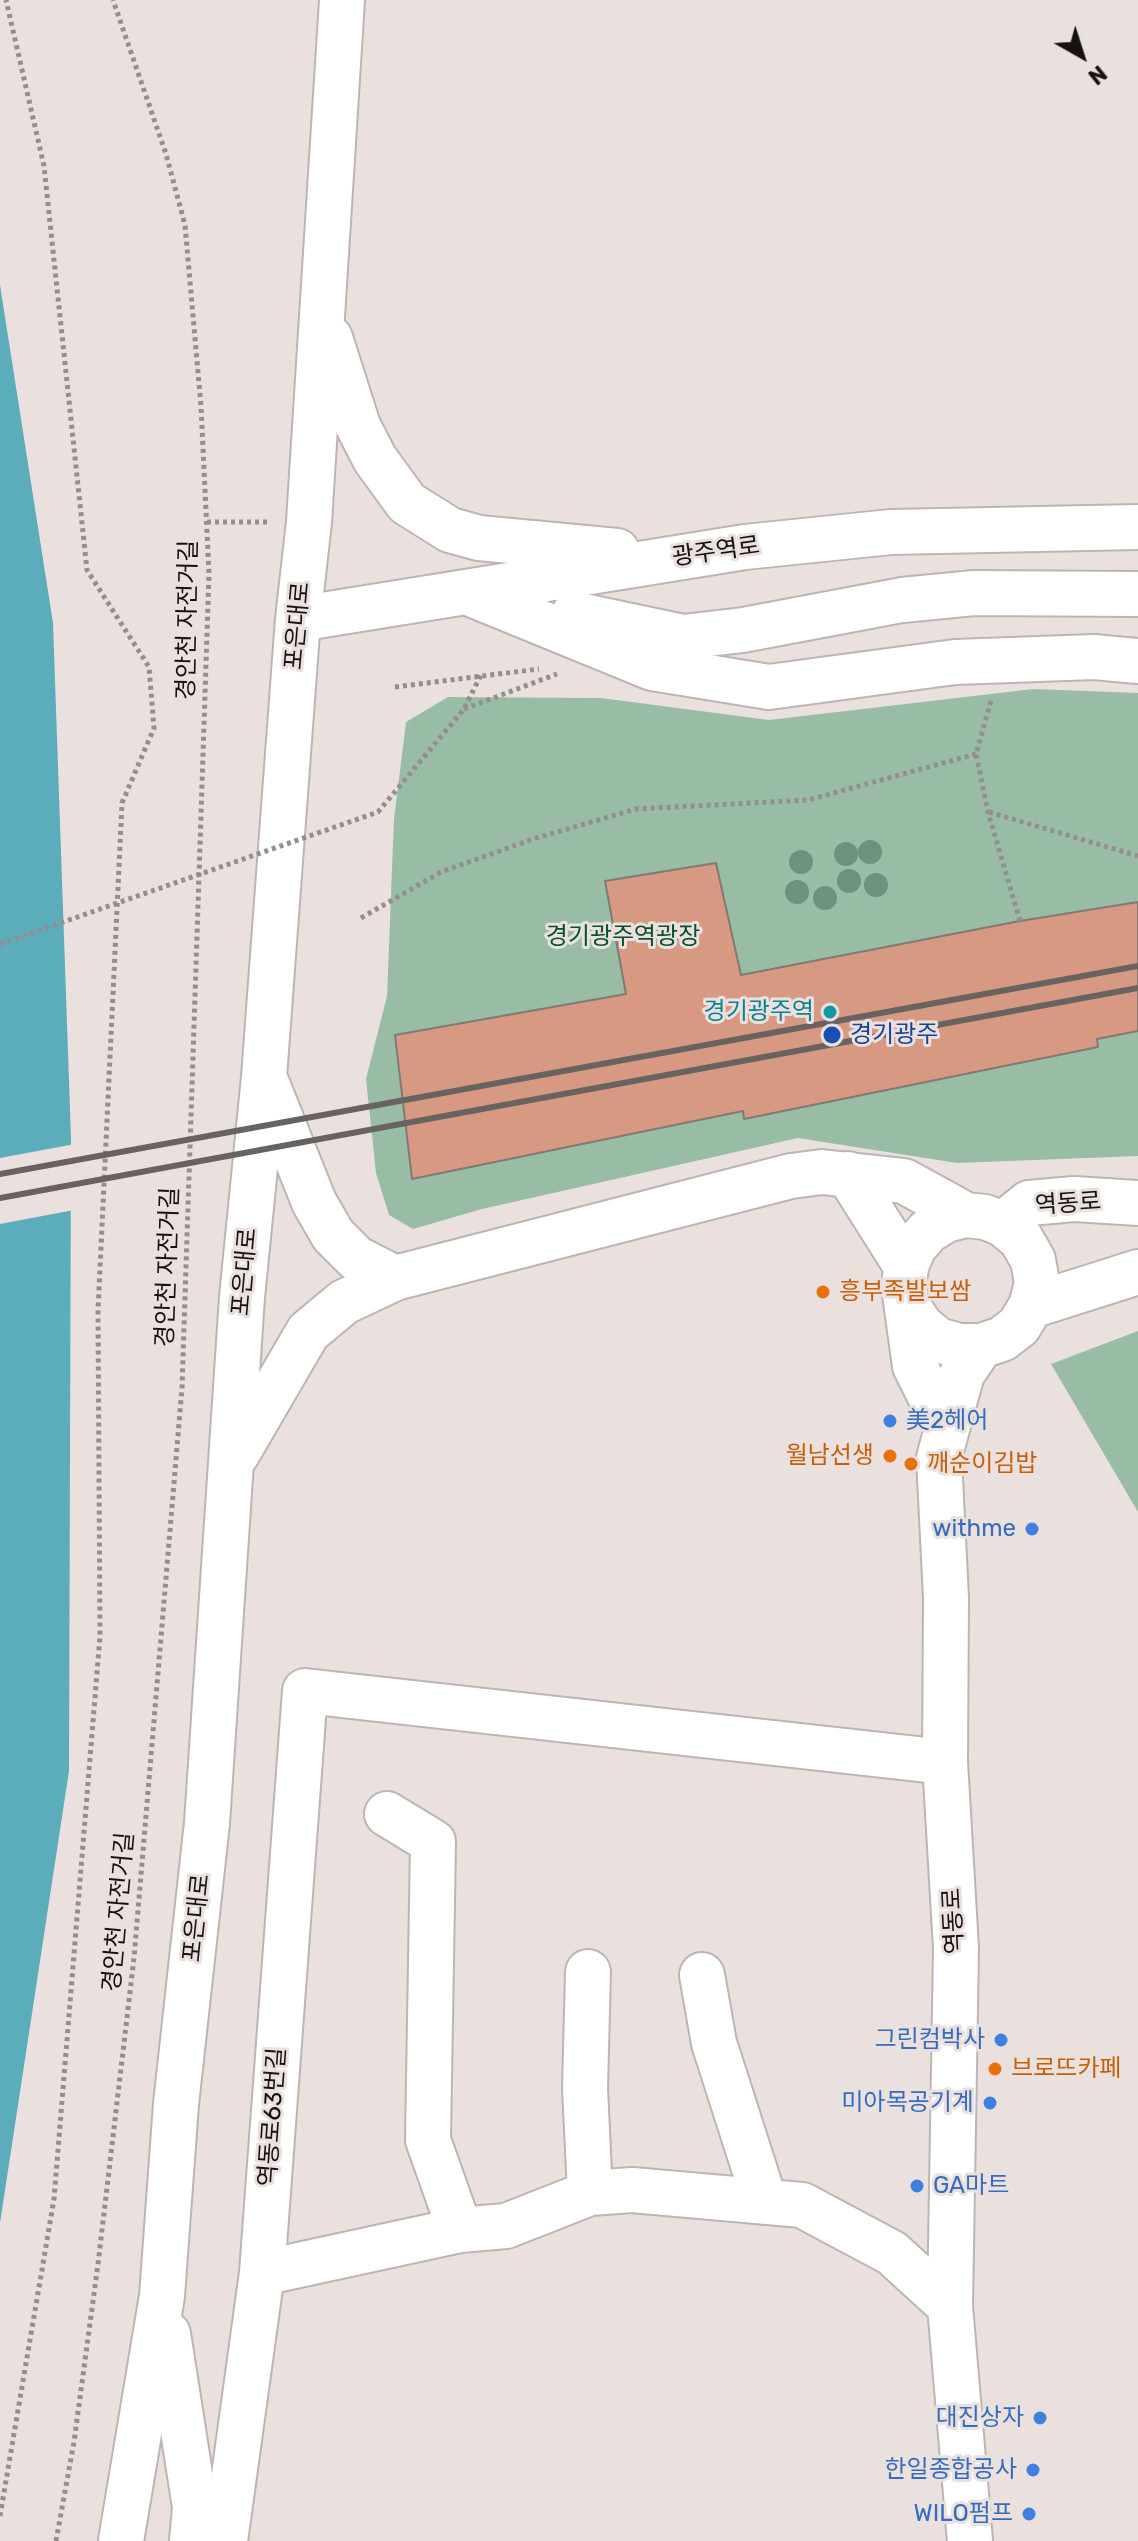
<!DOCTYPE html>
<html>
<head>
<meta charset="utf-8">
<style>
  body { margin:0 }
  #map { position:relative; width:1138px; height:2541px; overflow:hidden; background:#eae1df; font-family:Rubik,sans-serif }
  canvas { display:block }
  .north { position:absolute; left:1042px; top:16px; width:80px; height:80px; -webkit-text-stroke:6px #eae1df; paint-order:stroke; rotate:141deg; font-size:22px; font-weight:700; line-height:32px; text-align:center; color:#151211 }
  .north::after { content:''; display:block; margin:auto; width:28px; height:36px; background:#151211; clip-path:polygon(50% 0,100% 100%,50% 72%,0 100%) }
</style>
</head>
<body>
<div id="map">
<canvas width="1138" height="2541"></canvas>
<div class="north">N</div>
</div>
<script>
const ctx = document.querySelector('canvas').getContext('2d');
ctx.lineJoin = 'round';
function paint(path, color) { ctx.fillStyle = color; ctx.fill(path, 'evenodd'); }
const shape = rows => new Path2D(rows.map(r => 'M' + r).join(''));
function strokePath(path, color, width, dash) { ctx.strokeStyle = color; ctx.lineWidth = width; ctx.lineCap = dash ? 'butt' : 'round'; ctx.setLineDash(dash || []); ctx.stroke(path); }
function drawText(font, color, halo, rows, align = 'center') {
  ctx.font = font + ' Rubik,"Noto Sans KR",sans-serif'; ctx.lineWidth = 6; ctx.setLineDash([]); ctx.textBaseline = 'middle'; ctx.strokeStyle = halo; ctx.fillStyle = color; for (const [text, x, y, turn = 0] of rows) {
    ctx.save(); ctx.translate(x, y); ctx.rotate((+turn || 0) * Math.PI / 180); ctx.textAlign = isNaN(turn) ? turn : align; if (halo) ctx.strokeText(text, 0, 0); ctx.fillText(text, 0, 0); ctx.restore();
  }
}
paint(shape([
  [1033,689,1138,693,1138,1156,957,1163,798,1138,482,1209,413,1229,389,1215,376,1173,366,1079,387,996,394,819,406,722,448,697,601,698,769,720],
  [1138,1331,1138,1512,1051,1364]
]), '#99bca4');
paint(shape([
  [0,285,53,623,71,1138,69,1771,0,2223]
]), '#5cadbc');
paint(shape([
  [75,1144,74,1210,0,1224,0,1158]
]), '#eae1df');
const building = shape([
  [716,863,741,975,1020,921,1138,902,1138,1031,1097,1039,1098,1047,744,1119,743,1111,412,1179,395,1035,626,994,605,881,716,863]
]);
paint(building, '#d89983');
strokePath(building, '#807976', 2);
const minor = shape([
  [330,338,358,426,375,459,407,503,450,530,479,538,617,551],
  [466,592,652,668,769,687,955,662,1094,657,1138,661],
  [574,614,683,637,743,630,902,600,974,593,1138,594],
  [298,619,745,547,891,532,1138,527],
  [267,1084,314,1202,333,1235,356,1258,395,1278],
  [848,1174,906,1266],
  [1003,1224,1029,1203,1074,1199,1138,1203],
  [1031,1306,1138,1272],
  [909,1308,921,1326,938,1340,959,1346,981,1346,1002,1339,1019,1326,1031,1306,1037,1283,1033,1260,1021,1239,1003,1224,985,1217,966,1215,946,1220,928,1231,914,1247,906,1266,904,1287,915,1366,945,1426],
  [237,1454,308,1332,344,1302,395,1278,791,1176,822,1172,904,1181,966,1215],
  [387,1814,433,1842,428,2140,460,2230],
  [588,1972,585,2088,590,2193],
  [702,1975,714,2043,765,2202],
  [262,2273,460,2230,506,2226,590,2193,632,2190,802,2205,892,2253,950,2306],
  [168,2334,195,2507,192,2541],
  [121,2541,162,2296,176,2104,207,1823,242,1297,264,1077,298,619,309,522,342,0],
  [225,2541,262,2273,305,1691,945,1762],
  [970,2541,950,2306,956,1948,945,1762,946,1598,939,1458,962,1374,981,1346]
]);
strokePath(minor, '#bdb5b2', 48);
strokePath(shape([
  [207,522,268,522],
  [395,687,539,669],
  [991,701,976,754,988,812,1020,921],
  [464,709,557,674],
  [989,812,1138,856],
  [361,918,441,872,533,839,636,809,808,800,976,754],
  [0,2516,54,2199,100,1636,98,1311,122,803,154,728,149,667,87,570,44,166,6,0],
  [56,2541,74,2442,98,2264,134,1958,182,1388,209,574,201,406,185,225,166,154,113,0]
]), '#948e8c', 5, [4, 4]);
strokePath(minor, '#fff', 44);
strokePath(shape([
  [0,1174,1138,966],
  [0,1198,1138,988]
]), '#686261', 6);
strokePath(shape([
  [0,944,378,812,464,709,481,675]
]), '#948e8c', 5, [4, 4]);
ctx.fillStyle = '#6d917d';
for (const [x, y] of [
  [870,852],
  [846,854],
  [801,862],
  [849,881],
  [876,885],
  [797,892],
  [825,898]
]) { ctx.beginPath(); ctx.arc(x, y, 12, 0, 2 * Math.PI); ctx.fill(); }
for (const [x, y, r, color] of [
  [830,1012,8,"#0f9aa8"],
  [832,1035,10,"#1a4fb4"],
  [823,1292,8,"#e8710a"],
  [890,1421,8,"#3f7fe0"],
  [890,1456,8,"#e8710a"],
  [911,1464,8,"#e8710a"],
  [1032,1529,8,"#3f7fe0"],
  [1001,2040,8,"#3f7fe0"],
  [995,2069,8,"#e8710a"],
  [990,2103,8,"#3f7fe0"],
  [917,2186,8,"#3f7fe0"],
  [1040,2418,8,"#3f7fe0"],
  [1033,2470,8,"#3f7fe0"],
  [1029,2514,8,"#3f7fe0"]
]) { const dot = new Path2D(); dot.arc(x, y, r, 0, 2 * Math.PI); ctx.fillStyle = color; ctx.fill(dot); strokePath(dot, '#eae1df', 3); }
drawText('24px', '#151211', '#eae1df', [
  ["광주역로",716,552,-8],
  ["경안천 자전거길",188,620,-89],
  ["포은대로",298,626,-85],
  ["역동로",1068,1204,-4],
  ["경안천 자전거길",168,1267,-88],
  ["포은대로",245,1272,-85],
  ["경안천 자전거길",119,1912,-85],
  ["포은대로",197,1918,-84],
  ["역동로",954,1921,-93],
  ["역동로63번길",273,2117,-86]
]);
drawText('24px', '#07502d', '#eae1df', [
  ["경기광주역광장",623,937]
]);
drawText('24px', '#0d838f', '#eae1df', [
  ["경기광주역",814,1012]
], 'right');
drawText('24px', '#164399', '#eae1df', [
  ["경기광주",850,1035]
], 'left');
drawText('24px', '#c56008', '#eae1df', [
  ["흥부족발보쌈",839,1292],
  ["월남선생",874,1456,"right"],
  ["깨순이김밥",927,1464],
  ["브로뜨카페",1011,2069]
], 'left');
drawText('24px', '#366cbe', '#eae1df', [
  ["美2헤어",906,1421,"left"],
  ["withme",1016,1529],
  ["그린컴박사",985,2040],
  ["미아목공기계",974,2103],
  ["GA마트",933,2186,"left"],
  ["대진상자",1024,2418],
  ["한일종합공사",1017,2470],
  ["WILO펌프",1013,2514]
], 'right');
</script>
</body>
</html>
